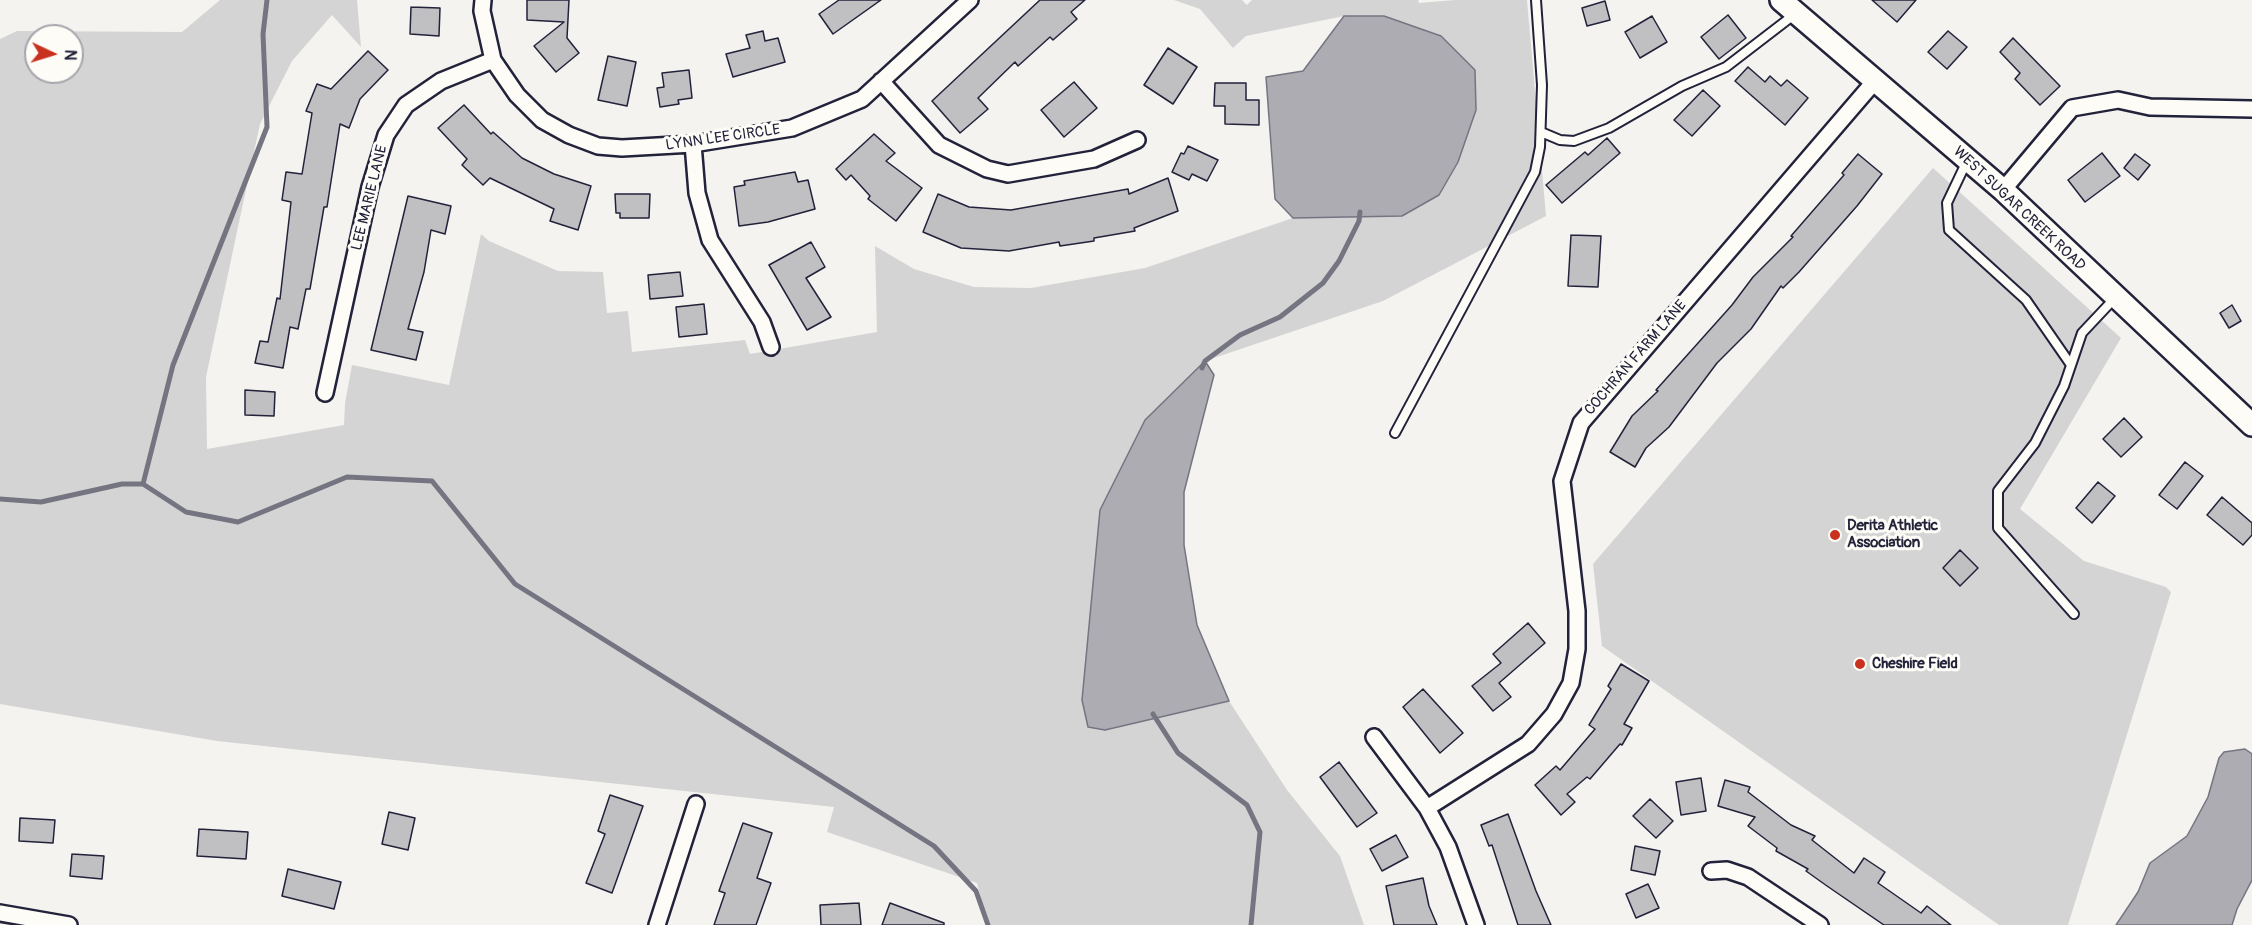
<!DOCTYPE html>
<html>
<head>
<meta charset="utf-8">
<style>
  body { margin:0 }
  #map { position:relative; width:2252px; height:925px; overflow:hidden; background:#f4f3ef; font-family:Pangolin,sans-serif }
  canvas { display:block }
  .north { position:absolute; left:24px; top:24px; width:60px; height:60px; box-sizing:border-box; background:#fdfcf7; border:2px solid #a5a5ac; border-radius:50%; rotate:94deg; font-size:16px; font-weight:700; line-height:24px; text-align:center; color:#22223b }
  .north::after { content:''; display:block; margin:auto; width:21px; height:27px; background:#c8321e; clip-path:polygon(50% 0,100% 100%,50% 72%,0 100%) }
</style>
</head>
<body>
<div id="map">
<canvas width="2252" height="925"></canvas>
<div class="north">N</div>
</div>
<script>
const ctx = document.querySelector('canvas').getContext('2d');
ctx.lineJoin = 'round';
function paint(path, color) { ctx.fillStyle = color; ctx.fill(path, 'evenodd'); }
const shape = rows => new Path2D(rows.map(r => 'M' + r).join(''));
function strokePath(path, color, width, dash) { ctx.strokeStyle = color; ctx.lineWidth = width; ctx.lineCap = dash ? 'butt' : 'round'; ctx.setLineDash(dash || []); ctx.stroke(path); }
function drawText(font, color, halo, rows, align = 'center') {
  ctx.font = font + ' Pangolin,sans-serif'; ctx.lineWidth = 6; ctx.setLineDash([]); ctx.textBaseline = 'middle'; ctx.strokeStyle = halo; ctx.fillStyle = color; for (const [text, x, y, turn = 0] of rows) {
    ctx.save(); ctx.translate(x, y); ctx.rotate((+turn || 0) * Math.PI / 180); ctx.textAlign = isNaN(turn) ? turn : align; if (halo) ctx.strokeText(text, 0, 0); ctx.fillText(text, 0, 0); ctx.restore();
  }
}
paint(shape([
  [220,0,357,0,361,47,332,15,292,61,260,124,206,377,207,449,344,425,345,403,352,365,449,385,481,234,489,241,558,271,603,272,607,313,628,311,632,352,745,340,750,354,877,332,875,246,914,269,974,287,1031,288,1145,268,1293,218,1402,216,1475,70,1441,37,1384,16,1344,16,1246,36,1233,48,1200,9,1174,0,1242,0,1247,5,1252,0,1418,0,1419,3,1455,0,1527,0,1546,216,1383,301,1205,361,1105,730,1229,701,1287,790,1340,856,1364,925,988,925,977,883,827,832,834,807,217,741,0,704,0,39,17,31,182,32],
  [36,36,72,36,72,72,36,72],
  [1933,168,2121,338,2020,509,2084,561,2166,587,2171,592,2068,925,1999,925,1602,646,1593,564]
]), '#d5d4d5');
const water = shape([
  [1344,16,1384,16,1441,36,1475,70,1476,110,1458,162,1439,195,1402,216,1293,218,1275,199,1266,77,1303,71,1344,16],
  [1205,361,1214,375,1184,492,1184,545,1197,625,1229,701,1105,730,1088,727,1082,700,1100,510,1145,420,1205,361],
  [2245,749,2252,754,2252,880,2237,909,2232,925,2116,925,2138,892,2150,863,2187,836,2208,797,2219,758,2224,752,2245,749]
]);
paint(water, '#acacb2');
strokePath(water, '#757582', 1.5);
strokePath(shape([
  [1202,368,1205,361,1240,335,1280,317,1323,283,1339,261,1359,221,1360,212],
  [143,484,173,365,267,127,263,34,267,0],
  [0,499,41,502,122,484,143,484,186,512,238,522,347,477,432,481,515,584,934,846,976,891,988,925],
  [1153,714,1178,753,1247,805,1260,832,1251,925]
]), '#757582', 5);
const building = shape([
  [527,0,569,0,567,38,579,53,556,72,534,46,564,22,527,20,527,0],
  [839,0,881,0,833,34,819,14,839,0],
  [1040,0,1085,0,1071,12,1077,19,1053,40,1050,37,1018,66,1015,62,978,98,988,109,960,133,932,101,1040,0],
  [1872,0,1916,0,1897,22,1872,0],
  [1605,1,1610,20,1587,26,1582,8,1605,1],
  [411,7,440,8,439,36,410,34,411,7],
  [1728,15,1746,38,1719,59,1701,37,1728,15],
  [1652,16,1667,42,1640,58,1625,32,1652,16],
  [763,31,765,41,778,38,785,62,733,77,726,54,750,48,746,35,763,31],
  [1948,31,1967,47,1947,69,1928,52,1948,31],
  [2013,38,2060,86,2040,105,2015,79,2020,73,2000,52,2013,38],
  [1168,48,1197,67,1173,104,1144,85,1168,48],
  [368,51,388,70,360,99,349,128,340,124,327,207,324,207,310,289,306,289,298,329,290,327,283,368,255,363,260,341,268,342,277,298,280,299,291,202,282,200,286,172,302,174,312,113,306,111,317,84,331,89,368,51],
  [608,56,636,62,627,106,598,100,608,56],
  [1748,67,1765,82,1770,76,1781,86,1787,80,1808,98,1785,125,1735,81,1748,67],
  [689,70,692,98,678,100,679,104,660,107,657,88,664,87,662,73,689,70],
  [1074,82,1097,108,1064,137,1041,110,1074,82],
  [1215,83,1246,83,1246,100,1259,100,1259,125,1225,124,1225,106,1214,106,1215,83],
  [1703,90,1720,106,1692,136,1674,120,1703,90],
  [464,105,491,134,493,132,522,158,554,174,591,186,578,230,550,221,554,209,490,178,483,185,462,165,467,159,438,128,464,105],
  [874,134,895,153,886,161,922,188,896,221,868,199,870,196,851,175,846,180,836,169,874,134],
  [1607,138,1620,153,1562,203,1546,185,1585,152,1588,155,1607,138],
  [1188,146,1218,160,1207,181,1192,174,1189,180,1172,172,1181,153,1184,154,1188,146],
  [2102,153,2120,176,2085,202,2068,180,2102,153],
  [1858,154,1882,174,1857,206,1799,272,1783,288,1781,286,1751,329,1717,363,1669,427,1646,448,1635,467,1610,452,1632,416,1658,391,1656,390,1732,305,1753,277,1793,237,1791,236,1844,175,1842,173,1858,154],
  [2135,154,2150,165,2138,180,2124,168,2135,154],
  [795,172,798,182,808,180,815,209,768,222,739,226,734,187,745,185,744,181,795,172],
  [1168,178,1178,211,1134,228,1135,231,1094,238,1094,241,1060,246,1059,242,1009,251,961,248,923,232,938,194,969,207,1011,210,1128,189,1129,194,1168,178],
  [615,194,650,194,649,218,620,218,620,213,616,213,615,194],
  [408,196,451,206,445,234,431,230,424,272,408,329,423,332,416,360,371,350,408,196],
  [1571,235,1601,236,1598,287,1568,286,1571,235],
  [811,242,825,267,806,278,831,317,807,330,769,265,811,242],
  [680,272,683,296,650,299,648,275,680,272],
  [704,304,707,334,679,337,676,307,704,304],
  [2232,305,2241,321,2229,328,2220,313,2232,305],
  [245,390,275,392,274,416,245,415,245,390],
  [2124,418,2142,437,2121,457,2103,439,2124,418],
  [2185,462,2203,476,2177,509,2159,495,2185,462],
  [2098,482,2115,496,2092,523,2076,508,2098,482],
  [2222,497,2252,523,2252,535,2243,545,2207,515,2222,497],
  [1960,550,1978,568,1960,586,1943,568,1960,550],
  [1528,623,1545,643,1499,683,1511,697,1493,711,1472,686,1501,663,1493,654,1528,623],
  [1621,664,1649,681,1624,724,1632,728,1622,745,1620,744,1590,779,1587,777,1567,794,1575,802,1561,815,1535,785,1556,766,1560,770,1595,729,1589,725,1611,689,1608,686,1621,664],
  [1423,689,1463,733,1440,753,1403,707,1423,689],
  [1339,762,1377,813,1357,827,1320,777,1339,762],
  [1701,778,1706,811,1681,815,1676,782,1701,778],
  [1725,780,1750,787,1748,792,1791,825,1815,836,1812,840,1854,873,1864,858,1885,872,1878,883,1921,913,1927,906,1951,925,1884,925,1827,886,1806,871,1808,869,1776,851,1777,848,1748,826,1755,817,1718,806,1725,780],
  [610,795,643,806,612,893,586,883,605,834,598,831,610,795],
  [1650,799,1673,821,1656,838,1633,816,1650,799],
  [389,812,415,818,408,850,382,844,389,812],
  [1508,814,1536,891,1551,925,1518,925,1492,845,1489,846,1481,825,1508,814],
  [20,818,55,820,53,843,19,841,20,818],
  [743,823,772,833,757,878,771,883,756,925,714,925,725,893,719,891,743,823],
  [199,829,248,832,246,859,197,856,199,829],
  [1396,835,1408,857,1382,871,1370,849,1396,835],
  [1635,846,1660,851,1655,875,1631,870,1635,846],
  [72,854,104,856,102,879,70,876,72,854],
  [288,869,341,882,334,909,282,896,288,869],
  [1423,878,1429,906,1437,925,1394,925,1386,886,1423,878],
  [1648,884,1659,908,1636,918,1626,894,1648,884],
  [859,903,861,925,821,925,820,905,859,903],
  [890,903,944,923,944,925,882,925,890,903]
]);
paint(building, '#c0bfc2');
strokePath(building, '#22223b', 1.5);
const lane = shape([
  [1541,132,1560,140,1574,141,1609,128,1682,86,1726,67,1795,14],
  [1967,161,1947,203,1949,230,2026,300,2071,365],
  [1395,433,1535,172,1540,147,1542,85,1536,0],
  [2074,614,1998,528,1998,491,2035,443,2064,386,2082,333,2114,299]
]);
const street = shape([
  [483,0,482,11,493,60,517,95,542,120,569,135,598,146,622,148,693,144,792,128,862,99,970,0],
  [881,81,939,145,987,169,1008,174,1094,159,1137,140],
  [693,144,697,193,710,240,762,322,771,347],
  [2003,190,2072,108,2118,100,2150,107,2252,109],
  [325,393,370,187,386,135,406,105,441,81,493,60],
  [1374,737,1427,808,1448,847,1476,925],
  [1427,808,1528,744,1554,714,1571,683,1577,649,1577,611,1562,481,1581,423,1874,82],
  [1711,871,1727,870,1748,877,1820,925],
  [0,913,69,925],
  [657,925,696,804]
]);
const secondary = shape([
  [1781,0,2003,190,2252,425]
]);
strokePath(lane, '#22223b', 12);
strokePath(street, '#22223b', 20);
strokePath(secondary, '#22223b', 26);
strokePath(lane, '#fdfcf7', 8);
strokePath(street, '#fdfcf7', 15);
strokePath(secondary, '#fdfcf7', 21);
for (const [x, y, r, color] of [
  [1835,535,6,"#c8321e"],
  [1860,664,6,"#c8321e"]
]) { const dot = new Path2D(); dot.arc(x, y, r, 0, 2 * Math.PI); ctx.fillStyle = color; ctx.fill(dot); strokePath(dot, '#fdfcf7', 2); }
drawText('15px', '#22223b', '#fdfcf7', [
  ["LYNN LEE CIRCLE",723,138,-8],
  ["LEE MARIE LANE",370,198,-76],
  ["WEST SUGAR CREEK ROAD",2019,209,43],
  ["COCHRAN FARM LANE",1636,358,-49]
]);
drawText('bold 15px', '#22223b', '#fdfcf7', [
  ["Derita Athletic",1847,526],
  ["Association",1847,543],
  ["Cheshire Field",1872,664]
], 'left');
</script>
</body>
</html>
